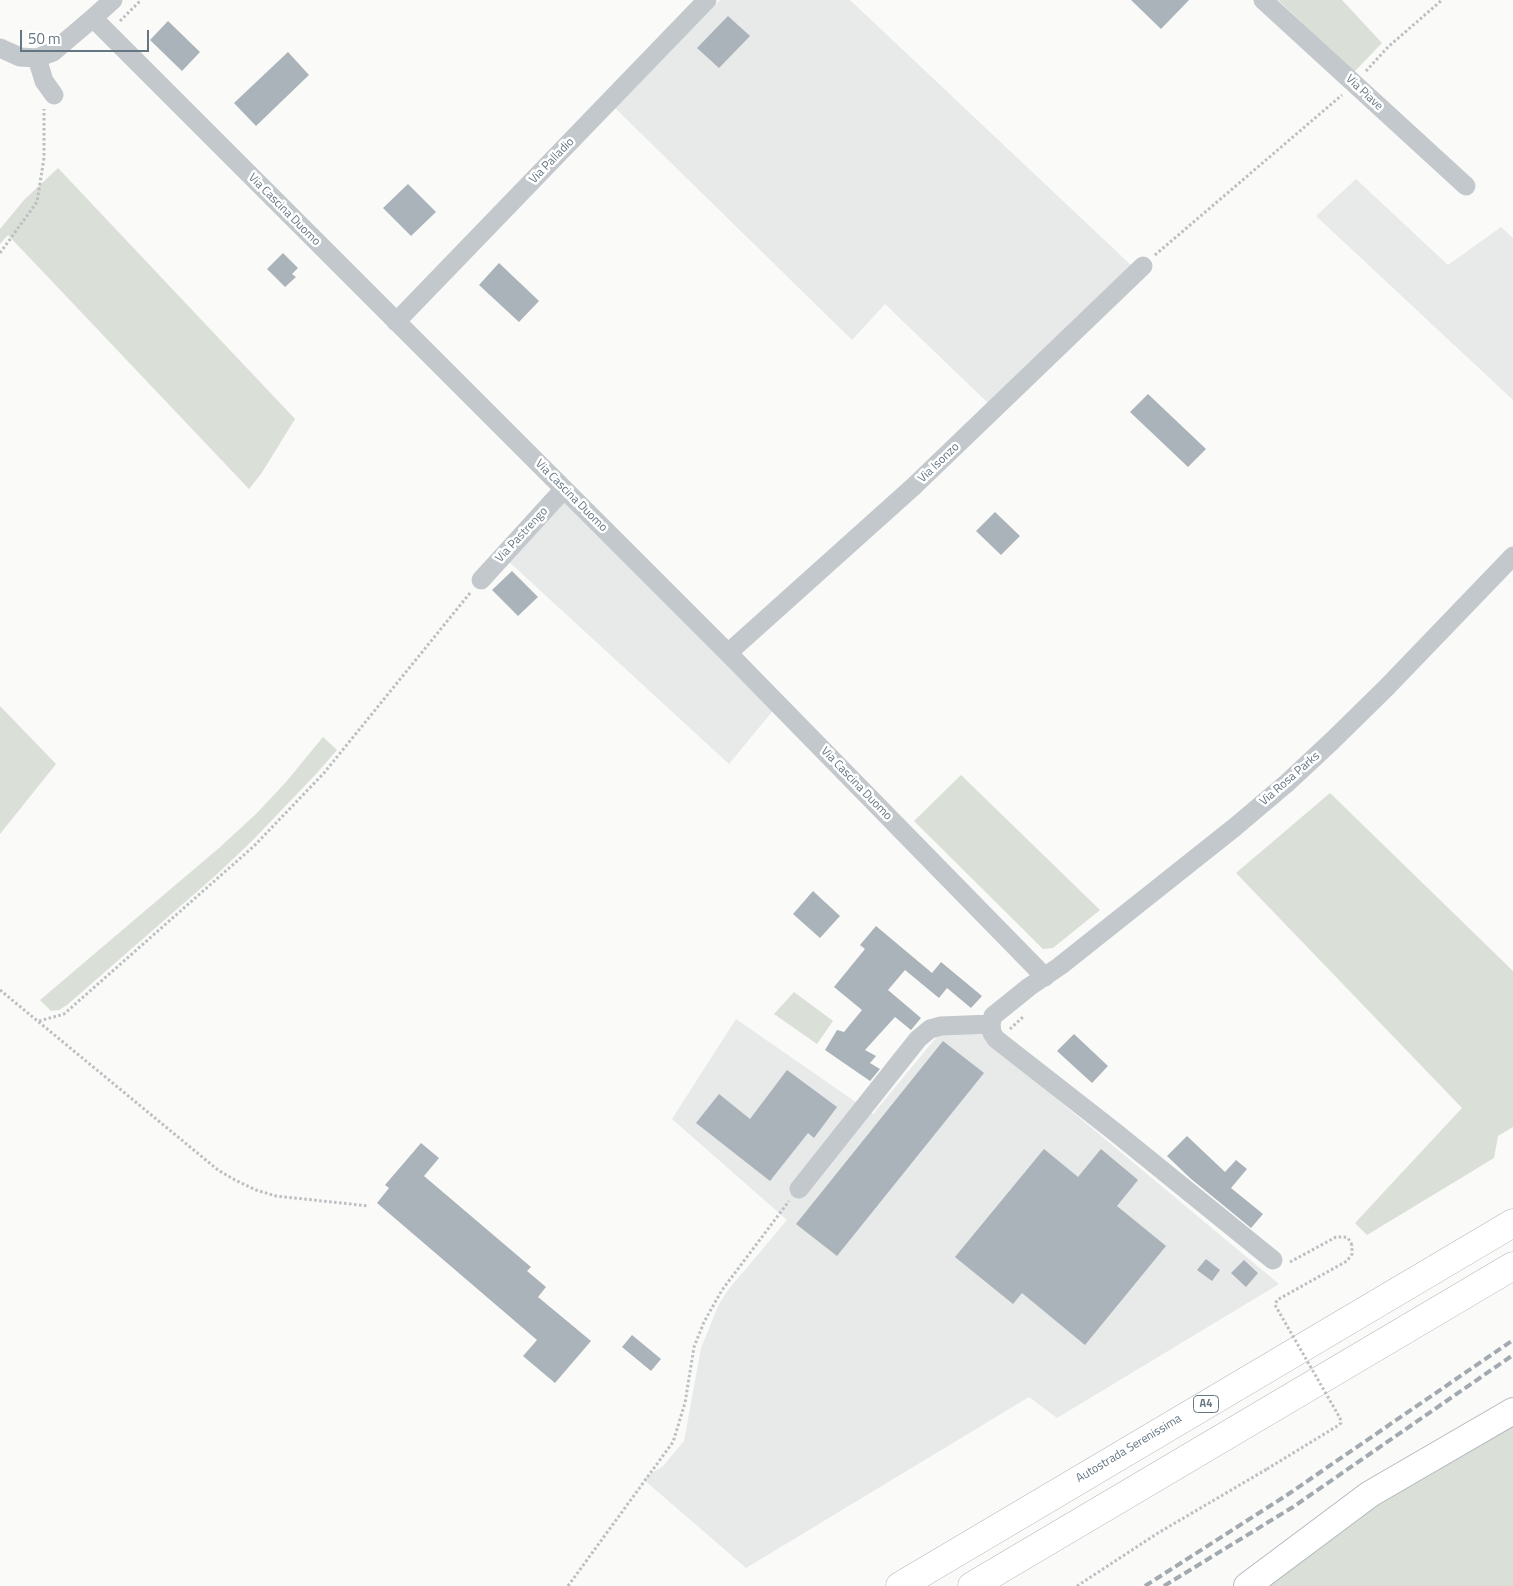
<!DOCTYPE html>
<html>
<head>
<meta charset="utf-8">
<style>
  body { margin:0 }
  #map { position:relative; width:1513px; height:1586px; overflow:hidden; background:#fafaf8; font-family:"Titillium Web",sans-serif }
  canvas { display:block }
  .scale { position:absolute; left:20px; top:30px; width:129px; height:22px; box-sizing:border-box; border:2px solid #657683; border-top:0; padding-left:6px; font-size:15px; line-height:18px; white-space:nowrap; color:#657683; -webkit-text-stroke:4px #fff; paint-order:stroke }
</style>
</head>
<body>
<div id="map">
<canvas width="1513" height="1586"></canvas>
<div class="scale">50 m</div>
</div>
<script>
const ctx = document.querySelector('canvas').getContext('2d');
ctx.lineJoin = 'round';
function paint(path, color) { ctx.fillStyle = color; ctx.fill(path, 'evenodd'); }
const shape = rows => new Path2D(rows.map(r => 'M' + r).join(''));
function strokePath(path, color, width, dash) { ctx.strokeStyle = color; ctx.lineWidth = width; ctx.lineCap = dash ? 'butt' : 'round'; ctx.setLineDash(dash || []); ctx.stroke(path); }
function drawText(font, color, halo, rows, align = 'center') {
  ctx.font = font + ' "Titillium Web",sans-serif'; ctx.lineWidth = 5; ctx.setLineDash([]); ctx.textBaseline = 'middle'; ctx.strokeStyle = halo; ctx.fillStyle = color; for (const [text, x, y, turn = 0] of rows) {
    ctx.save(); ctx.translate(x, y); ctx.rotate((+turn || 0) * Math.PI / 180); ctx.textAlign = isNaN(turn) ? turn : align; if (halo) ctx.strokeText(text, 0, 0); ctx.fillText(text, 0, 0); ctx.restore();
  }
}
paint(shape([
  [720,0,850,0,1133,267,990,405,885,304,852,340,615,108],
  [1356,179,1448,265,1501,227,1513,238,1513,400,1316,216],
  [564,497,776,707,729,764,507,560],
  [736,1019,873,1114,939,1034,984,1034,985,1039,1279,1284,1057,1418,1029,1397,746,1568,643,1479,663,1466,684,1441,701,1348,719,1304,728,1290,787,1220,672,1119]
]), '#e8e9e9');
paint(shape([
  [1278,0,1342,0,1382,43,1354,72],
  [58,168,295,419,261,474,249,489,8,235,0,244,0,229,24,200],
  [0,706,56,764,0,834],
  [323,737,337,750,317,773,251,842,215,876,67,1005,59,1010,51,1011,40,1000,219,848,256,814,286,782],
  [961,775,1100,910,1053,948,1043,949,914,821],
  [1330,793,1513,971,1513,1127,1498,1136,1494,1158,1367,1235,1355,1223,1462,1108,1236,873],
  [794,992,833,1021,817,1044,774,1014],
  [1513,1421,1513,1586,1255,1586,1410,1481]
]), '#dadfd7');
paint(shape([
  [1131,0,1189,0,1161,29],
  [728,16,750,36,719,68,697,48],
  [168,21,200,52,182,71,150,40],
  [288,52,309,75,256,126,234,103],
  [408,184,436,212,411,236,383,208],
  [283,253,298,268,292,274,296,277,285,287,267,269],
  [499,263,539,301,519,322,479,285],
  [1148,394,1206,449,1188,467,1130,412],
  [995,512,1020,536,1001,555,976,531],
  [512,571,538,597,518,616,492,590],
  [813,891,840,916,820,938,793,914],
  [876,926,932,973,941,962,982,996,971,1008,947,988,939,998,905,970,888,990,921,1018,911,1030,895,1017,865,1050,876,1056,870,1063,880,1069,870,1081,825,1050,837,1030,844,1032,862,1010,834,987,865,949,860,945],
  [1074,1034,1108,1066,1092,1083,1057,1051],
  [943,1041,984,1073,837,1256,796,1224],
  [787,1070,837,1107,814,1138,808,1133,770,1181,696,1123,719,1094,750,1119],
  [1187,1136,1225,1172,1236,1160,1247,1169,1231,1188,1263,1214,1251,1228,1190,1178,1167,1156],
  [421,1143,439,1158,424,1176,531,1267,527,1271,546,1287,538,1297,591,1341,555,1383,523,1356,537,1340,377,1203,389,1188,385,1185],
  [1044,1149,1078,1177,1101,1149,1138,1180,1117,1206,1166,1246,1085,1345,1022,1293,1013,1304,955,1257],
  [1206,1259,1220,1270,1212,1281,1197,1270],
  [1244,1260,1258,1273,1246,1287,1231,1273],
  [632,1335,661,1359,651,1371,622,1347]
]), '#aab3b9');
const secondary = shape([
  [1247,1586,1370,1494,1513,1411]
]);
const highway = shape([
  [900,1586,1513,1223],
  [972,1586,1513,1266]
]);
strokePath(secondary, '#b3babf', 28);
strokePath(highway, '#b4b9bd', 29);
strokePath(shape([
  [120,21,141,0],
  [1366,71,1388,47,1442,0],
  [0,253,37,202,44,158,44,109],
  [1155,255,1342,95],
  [0,990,218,1170,235,1180,256,1190,276,1196,369,1206],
  [39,1021,64,1014,254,846,324,773,470,593],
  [1010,1029,1024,1016],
  [1290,1262,1336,1237,1344,1237,1348,1238,1352,1245],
  [568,1586,673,1442,685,1403,694,1347,704,1322,722,1290,789,1201],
  [1077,1586,1158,1533,1267,1469]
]), '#bbbfc2', 3, [2.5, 2.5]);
strokePath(shape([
  [1263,0,1466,186],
  [93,18,728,653,1045,977],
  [0,48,20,57,37,58,53,52,93,18,113,0],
  [37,58,44,81,54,95],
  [396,322,707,0],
  [481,580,564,489],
  [728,653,913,487,1143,266],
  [799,1189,918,1039,930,1029,941,1026,991,1024],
  [1273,1260,1115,1132,996,1039,992,1033,991,1024,993,1016,1029,987,1060,966,1235,827,1287,783,1332,741,1387,687,1513,556]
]), '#c3c8cc', 19);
strokePath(secondary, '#fff', 26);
strokePath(highway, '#fff', 28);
strokePath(shape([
  [1145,1586,1287,1495,1513,1340],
  [1164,1586,1293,1507,1513,1355]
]), '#a2aab0', 4, [8, 4]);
strokePath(shape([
  [1267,1469,1339,1425,1341,1423,1340,1418,1275,1305,1277,1300,1347,1261,1352,1254,1352,1245]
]), '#bbbfc2', 3, [2.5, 2.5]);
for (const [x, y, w] of [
  [1206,1404,25]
]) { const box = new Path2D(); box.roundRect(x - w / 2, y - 8.5, w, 17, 4); ctx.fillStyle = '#fff'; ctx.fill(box); strokePath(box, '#657683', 1); }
drawText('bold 11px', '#657683', null, [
  ["A4",1206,1404]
]);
drawText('12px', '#657683', '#fff', [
  ["Via Piave",1364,93,43],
  ["Via Palladio",552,161,-46],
  ["Via Cascina Duomo",284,210,45],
  ["Via Isonzo",939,463,-44],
  ["Via Cascina Duomo",571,496,45],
  ["Via Pastrengo",522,535,-47],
  ["Via Rosa Parks",1290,779,-41],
  ["Via Cascina Duomo",856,784,46],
  ["Autostrada Serenissima",1129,1449,-31]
]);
</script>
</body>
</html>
